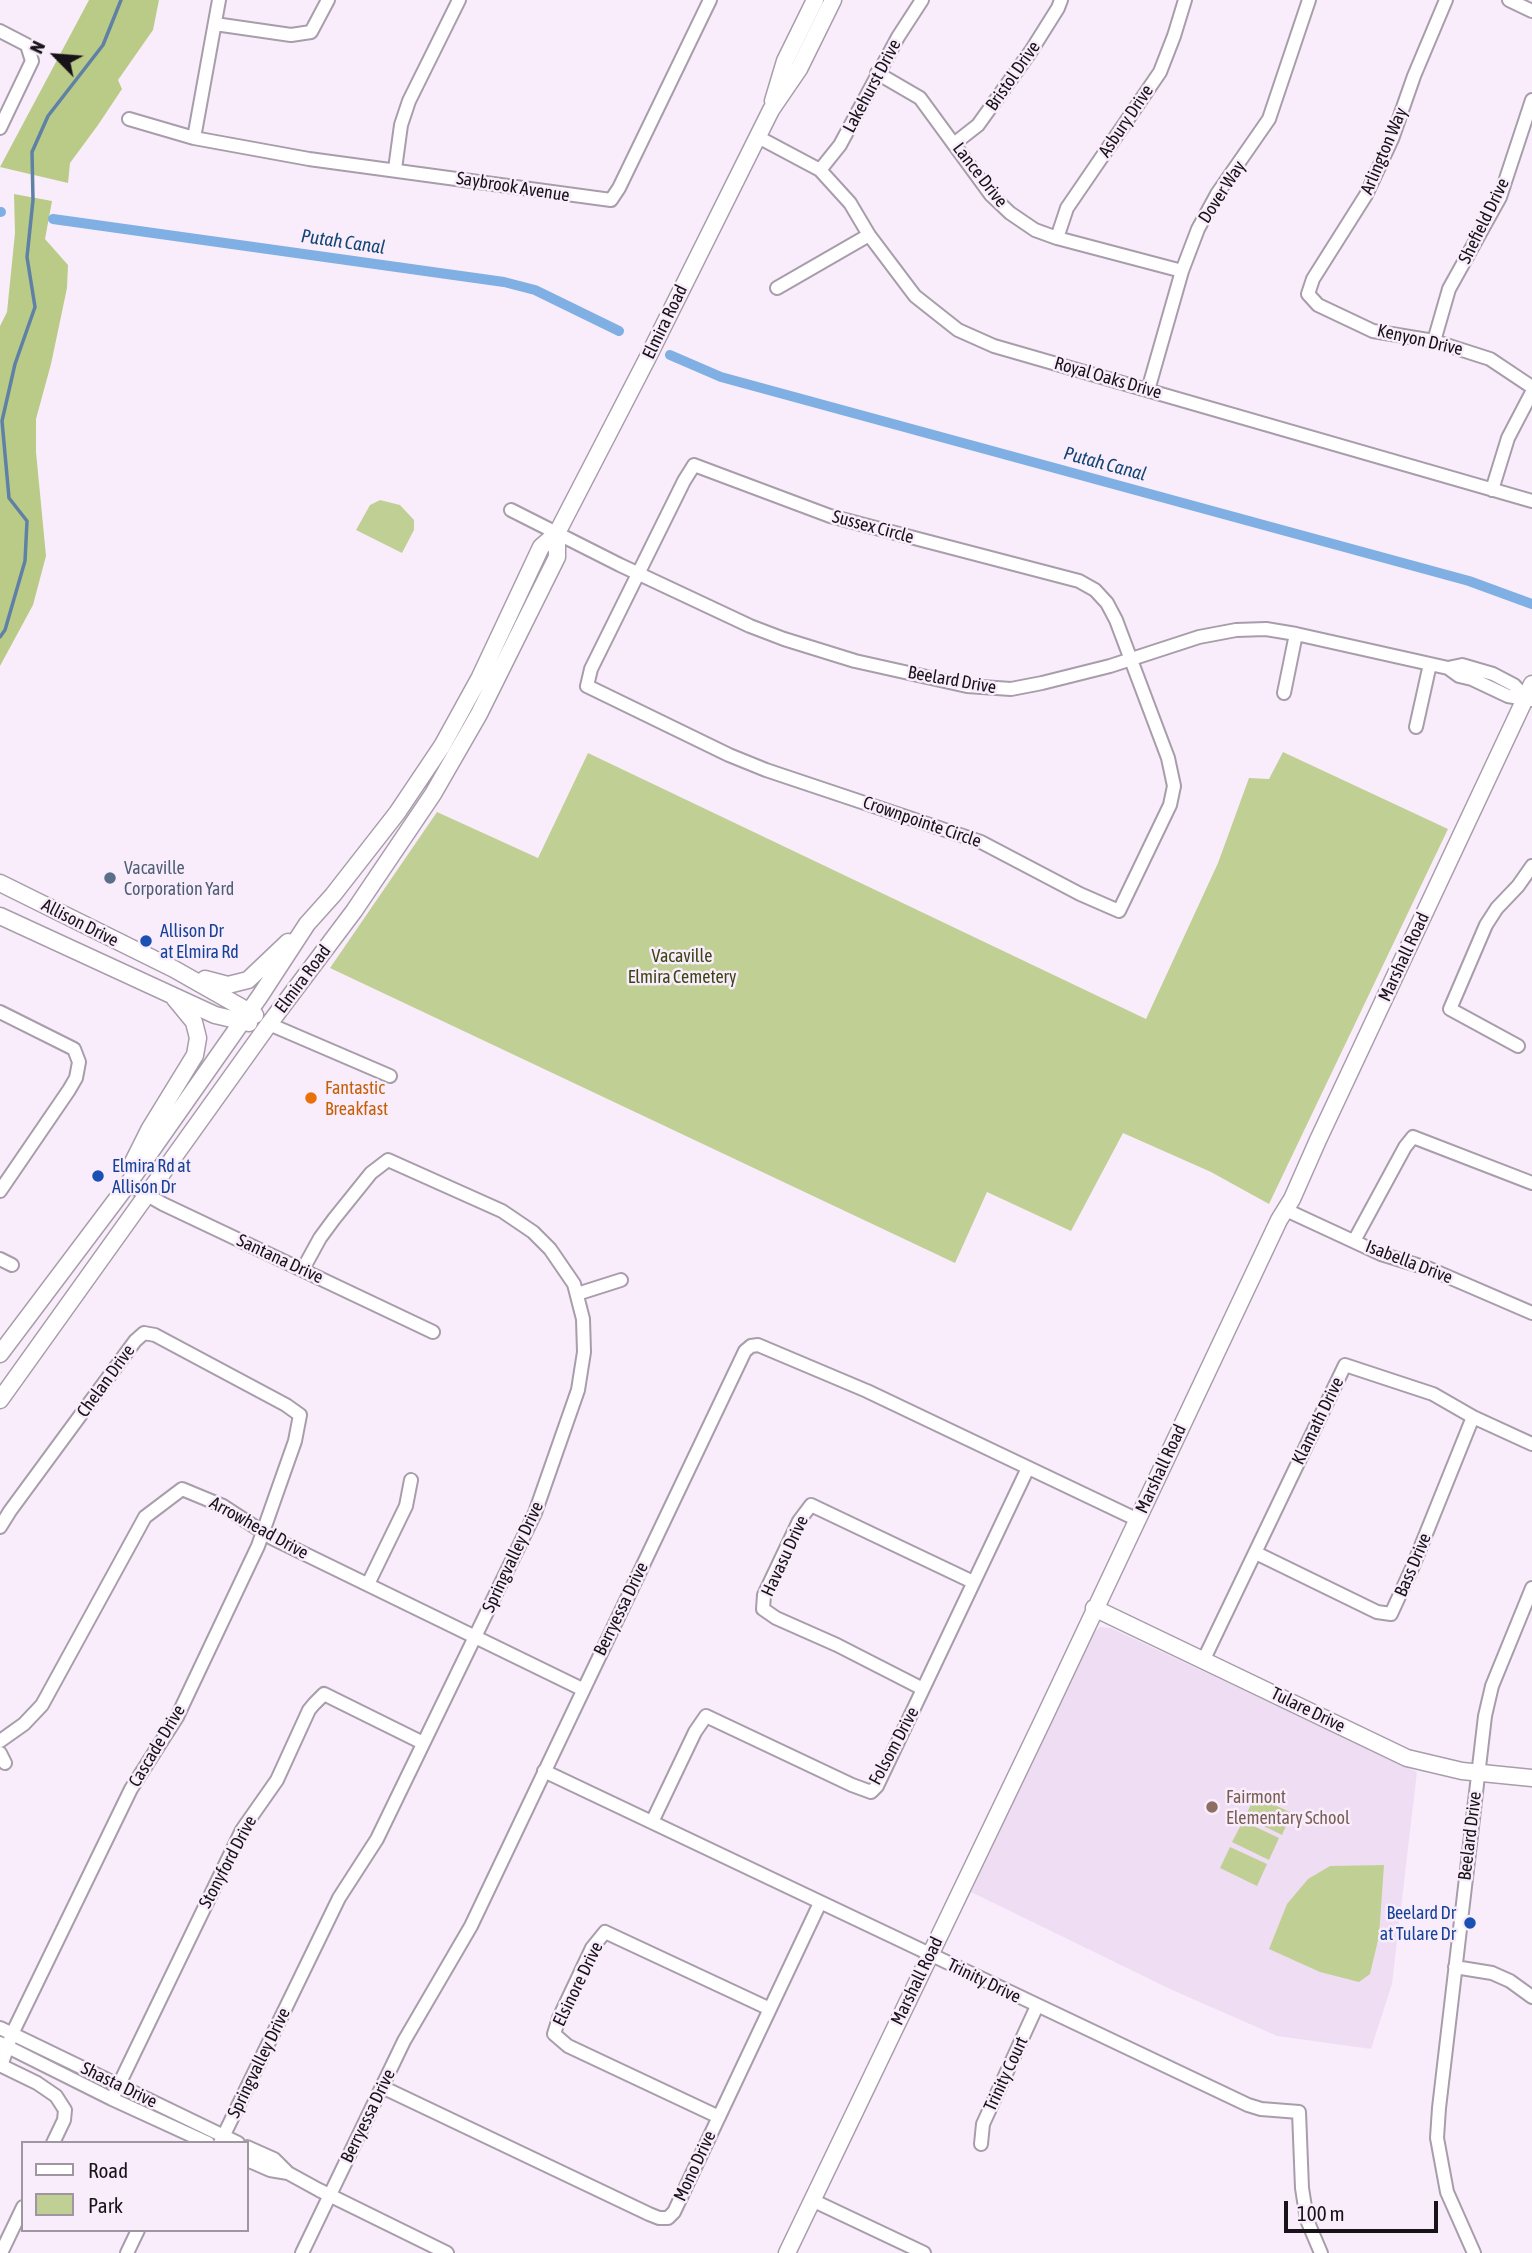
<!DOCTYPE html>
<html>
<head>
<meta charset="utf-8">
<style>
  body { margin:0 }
  #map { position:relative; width:1532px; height:2253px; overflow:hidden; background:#f9edfc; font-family:"Asap Condensed",sans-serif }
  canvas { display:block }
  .legend { position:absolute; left:21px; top:2141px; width:228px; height:91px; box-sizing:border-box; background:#f9edfc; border:2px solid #9f96a1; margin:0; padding:9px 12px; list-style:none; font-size:21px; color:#171318 }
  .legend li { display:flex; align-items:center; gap:14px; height:35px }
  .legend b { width:35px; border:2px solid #9f96a1 }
  .north { position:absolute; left:21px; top:21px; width:70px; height:70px; -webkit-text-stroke:5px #f9edfc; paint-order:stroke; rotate:295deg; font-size:19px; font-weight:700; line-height:28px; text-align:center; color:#171318 }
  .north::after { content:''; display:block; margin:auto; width:24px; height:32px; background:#171318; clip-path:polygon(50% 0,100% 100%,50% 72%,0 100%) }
  .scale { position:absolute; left:1284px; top:2201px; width:154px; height:32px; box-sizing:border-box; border:4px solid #171318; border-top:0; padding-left:9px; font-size:21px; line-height:24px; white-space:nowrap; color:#171318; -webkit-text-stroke:5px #f9edfc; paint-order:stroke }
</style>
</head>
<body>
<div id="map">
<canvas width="1532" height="2253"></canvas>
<ul class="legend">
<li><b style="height:9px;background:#fff"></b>Road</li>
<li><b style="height:19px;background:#c0d095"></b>Park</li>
</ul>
<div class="north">N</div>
<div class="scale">100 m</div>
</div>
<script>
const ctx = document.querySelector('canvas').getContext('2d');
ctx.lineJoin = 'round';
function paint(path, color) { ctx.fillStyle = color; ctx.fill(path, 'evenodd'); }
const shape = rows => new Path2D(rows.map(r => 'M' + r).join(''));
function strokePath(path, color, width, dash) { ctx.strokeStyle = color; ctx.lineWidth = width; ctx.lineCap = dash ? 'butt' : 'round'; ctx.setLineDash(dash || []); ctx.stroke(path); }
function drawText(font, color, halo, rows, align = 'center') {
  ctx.font = font + ' "Asap Condensed",sans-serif'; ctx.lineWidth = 5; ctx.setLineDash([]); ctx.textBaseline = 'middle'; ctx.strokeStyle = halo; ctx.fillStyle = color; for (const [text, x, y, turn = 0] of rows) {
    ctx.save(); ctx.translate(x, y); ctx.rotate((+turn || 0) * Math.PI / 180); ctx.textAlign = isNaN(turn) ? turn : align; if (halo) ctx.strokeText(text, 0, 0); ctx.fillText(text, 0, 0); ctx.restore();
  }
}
paint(shape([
  [1100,1627,1111,1628,1417,1772,1392,1984,1371,2049,1277,2036,1170,1989,971,1892,1093,1633]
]), '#efdef3');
paint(shape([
  [380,500,400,505,414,520,414,530,402,553,356,530,370,505],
  [1283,752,1448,829,1269,1204,1211,1172,1123,1133,1071,1231,987,1192,955,1263,330,968,437,812,538,858,588,753,1146,1019,1218,863,1249,778,1269,779],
  [1255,1796,1292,1813,1282,1835,1245,1817],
  [1243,1821,1279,1838,1269,1860,1232,1842],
  [1230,1847,1267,1864,1257,1886,1220,1868],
  [1384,1865,1379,1936,1370,1974,1359,1982,1320,1972,1269,1949,1287,1904,1308,1879,1330,1866]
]), '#c0d095');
paint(shape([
  [89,0,159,0,153,30,118,80,122,89,98,125,70,163,68,183,0,167],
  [14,194,52,201,45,239,68,265,67,288,51,364,36,419,36,452,46,556,33,605,0,666,0,326,7,312,15,233]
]), '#bacb88');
strokePath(shape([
  [0,637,5,630,25,561,27,521,9,498,2,421,15,364,35,307,27,257,33,200,32,152,48,116,103,45,121,0]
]), '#6081a6', 3.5);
strokePath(shape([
  [0,212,1,212],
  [53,219,504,282,535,290,619,331],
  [670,355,721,377,1469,581,1532,604]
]), '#80b0e3', 10);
const street = shape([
  [1446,0,1414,76,1392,139,1366,195,1313,279,1308,294,1318,305,1373,331,1434,341,1490,359,1532,387],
  [1509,0,1532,11],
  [215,24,291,35,311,32,328,0],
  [0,31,27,45,32,61,0,128],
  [877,73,920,98,991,195,1010,213,1035,230,1057,238,1182,271],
  [129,119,194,138,309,159,611,200,619,188,710,0],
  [758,137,820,170,850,203,869,235,915,296,958,330,994,346,1532,501],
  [194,138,219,0],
  [955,143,978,125,1031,51,1058,8,1061,0],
  [395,169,401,125,409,101,459,0],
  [820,170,840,145,898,37,922,0],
  [1057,238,1067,208,1160,72,1174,36,1185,0],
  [777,288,869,235],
  [1434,341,1449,289,1500,197,1532,100],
  [1148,390,1182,271,1198,229,1217,194,1269,119,1309,0],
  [694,465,830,516,1079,581,1095,590,1107,603,1116,620,1168,758,1174,786,1170,805,1119,911,1080,894,981,842,766,770,729,755,587,686,591,669,684,481,694,465],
  [1492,490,1508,438,1532,392],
  [511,510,620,565,750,626,784,639,855,661,967,686,1011,689,1042,683,1110,666,1199,637,1236,630,1266,629,1296,634,1448,668],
  [1284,693,1296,634],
  [1526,698,1514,685,1493,674,1462,665,1448,668,1459,676,1472,679,1508,696,1532,700],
  [1416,727,1430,664],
  [0,1012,74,1049,79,1062,76,1078,69,1090,0,1191],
  [269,1024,390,1076],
  [1518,1046,1450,1009,1486,925,1497,908,1518,886,1532,866],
  [128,1184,163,1204,433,1332],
  [1286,1210,1381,1254,1430,1269,1532,1313],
  [1354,1241,1405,1147,1413,1137,1532,1183],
  [0,1259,12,1265],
  [577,1294,621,1280],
  [0,1527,10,1511,135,1341,144,1333,155,1335,286,1405,300,1415,295,1441,258,1546,177,1717,131,1789,12,2034,1,2066],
  [1256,1553,1377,1612,1391,1614,1413,1566,1473,1417],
  [368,1584,406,1506,411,1480],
  [1204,1659,1345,1365,1433,1394,1473,1417,1532,1444],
  [923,1689,837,1645,776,1618,763,1609,764,1595,799,1521,811,1505,973,1582],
  [0,1741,24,1724,42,1705,145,1517,182,1489,223,1506,272,1538,582,1689],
  [0,1753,5,1763],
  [544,1771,1248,2105,1261,2109,1299,2112,1302,2188,1307,2220,1321,2253],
  [652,1822,695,1732,706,1716,852,1785,871,1792,877,1786,1028,1468],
  [1455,1967,1492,1973,1510,1981,1532,1997],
  [0,2028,238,2143],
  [0,2043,112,2099,208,2143],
  [0,2065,37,2083,56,2096,65,2110,64,2120,53,2143],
  [382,2087,649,2214,659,2218,668,2218,674,2212,820,1903],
  [112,2099,242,1830,277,1780,309,1710,314,1704,324,1694,423,1743],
  [719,2117,568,2046,554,2034,559,2018,592,1948,605,1932,770,2009],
  [220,2143,339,1898,377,1839,535,1513,578,1390,584,1352,583,1319,574,1284,550,1249,533,1232,502,1211,388,1160,371,1173,334,1219,320,1238,303,1269],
  [981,2144,983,2124,1037,2006],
  [247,2147,274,2159,288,2173,319,2190,447,2253],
  [247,2160,270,2170,288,2173],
  [812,2200,924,2253],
  [1,2253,23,2207],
  [127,2253,138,2230],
  [302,2253,404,2041,471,1926,745,1351,751,1346,758,1345,867,1391,1138,1520],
  [1474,2253,1447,2192,1437,2138,1439,2108,1485,1716,1492,1686,1532,1588]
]);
const secondary = shape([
  [773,101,785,61,815,0],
  [0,883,174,969,255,1015],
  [0,916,215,1015,249,1023],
  [205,979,228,985,248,980,288,942],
  [131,1166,149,1130,195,1055,198,1038,194,1022,175,999],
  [0,1354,128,1184,260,996,307,924,333,895,397,813,442,746,480,677,541,547,557,533,646,361,771,110,799,69,833,0],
  [0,1400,269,1024,354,911,433,794,479,714,557,557,557,533],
  [1094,1608,1407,1758,1462,1771,1532,1778],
  [787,2253,1043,1720,1279,1220,1292,1199,1318,1140,1532,684]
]);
strokePath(street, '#a89dab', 16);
strokePath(secondary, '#a89dab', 19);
strokePath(street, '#fff', 12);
strokePath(secondary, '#fff', 16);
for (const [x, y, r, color] of [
  [110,878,7,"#5c6f8a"],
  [146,941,7,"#1a4fb4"],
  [311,1098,7,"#e8710a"],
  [98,1176,7,"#1a4fb4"],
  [1212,1807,7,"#8d6e63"],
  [1470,1923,7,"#1a4fb4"]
]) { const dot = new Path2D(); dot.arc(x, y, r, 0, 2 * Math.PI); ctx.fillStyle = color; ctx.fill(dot); strokePath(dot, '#f9edfc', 2.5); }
drawText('18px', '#171318', '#f9edfc', [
  ["Bristol Drive",1013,76,-55],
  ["Lakehurst Drive",872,86,-62],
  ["Asbury Drive",1126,121,-56],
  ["Arlington Way",1384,151,-67],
  ["Lance Drive",980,175,52],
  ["Saybrook Avenue",513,187,9],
  ["Dover Way",1222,192,-57],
  ["Shefield Drive",1484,221,-64],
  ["Elmira Road",665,322,-64],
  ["Kenyon Drive",1420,340,13],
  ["Royal Oaks Drive",1108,378,16],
  ["Sussex Circle",873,527,15],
  ["Beelard Drive",952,680,10],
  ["Crownpointe Circle",922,822,19],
  ["Allison Drive",80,923,27],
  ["Marshall Road",1404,957,-65],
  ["Elmira Road",303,979,-53],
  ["Santana Drive",280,1259,25],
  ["Isabella Drive",1409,1262,21],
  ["Chelan Drive",106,1381,-54],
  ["Klamath Drive",1318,1421,-64],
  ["Marshall Road",1161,1469,-65],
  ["Arrowhead Drive",259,1528,29],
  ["Havasu Drive",785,1556,-65],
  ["Springvalley Drive",513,1557,-65],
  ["Bass Drive",1413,1565,-67],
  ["Berryessa Drive",621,1609,-64],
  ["Tulare Drive",1308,1710,26],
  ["Cascade Drive",157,1746,-59],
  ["Folsom Drive",894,1746,-62],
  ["Beelard Drive",1470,1836,-83],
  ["Stonyford Drive",228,1862,-62],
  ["Marshall Road",917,1981,-64],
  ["Trinity Drive",984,1981,26],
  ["Elsinore Drive",578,1984,-64],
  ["Springvalley Drive",259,2063,-64],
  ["Trinity Court",1006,2074,-65],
  ["Shasta Drive",119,2085,26],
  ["Berryessa Drive",368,2116,-64],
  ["Mono Drive",695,2166,-65]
]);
drawText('18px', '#4e5e75', '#f9edfc', [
  ["Vacaville",124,868],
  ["Corporation Yard",124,889]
], 'left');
drawText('18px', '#164399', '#f9edfc', [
  ["Allison Dr",160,931],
  ["at Elmira Rd",160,952],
  ["Elmira Rd at",112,1166],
  ["Allison Dr",112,1187],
  ["Beelard Dr",1456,1913,"right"],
  ["at Tulare Dr",1456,1934,"right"]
], 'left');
drawText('18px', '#3b4514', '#f9edfc', [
  ["Vacaville",682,956],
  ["Elmira Cemetery",682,977]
]);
drawText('18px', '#c56008', '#f9edfc', [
  ["Fantastic",325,1088],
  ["Breakfast",325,1109]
], 'left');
drawText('18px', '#785e54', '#f9edfc', [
  ["Fairmont",1226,1797],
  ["Elementary School",1226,1818]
], 'left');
drawText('italic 19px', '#134575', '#f9edfc', [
  ["Putah Canal",343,242,8],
  ["Putah Canal",1105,464,15]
]);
</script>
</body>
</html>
